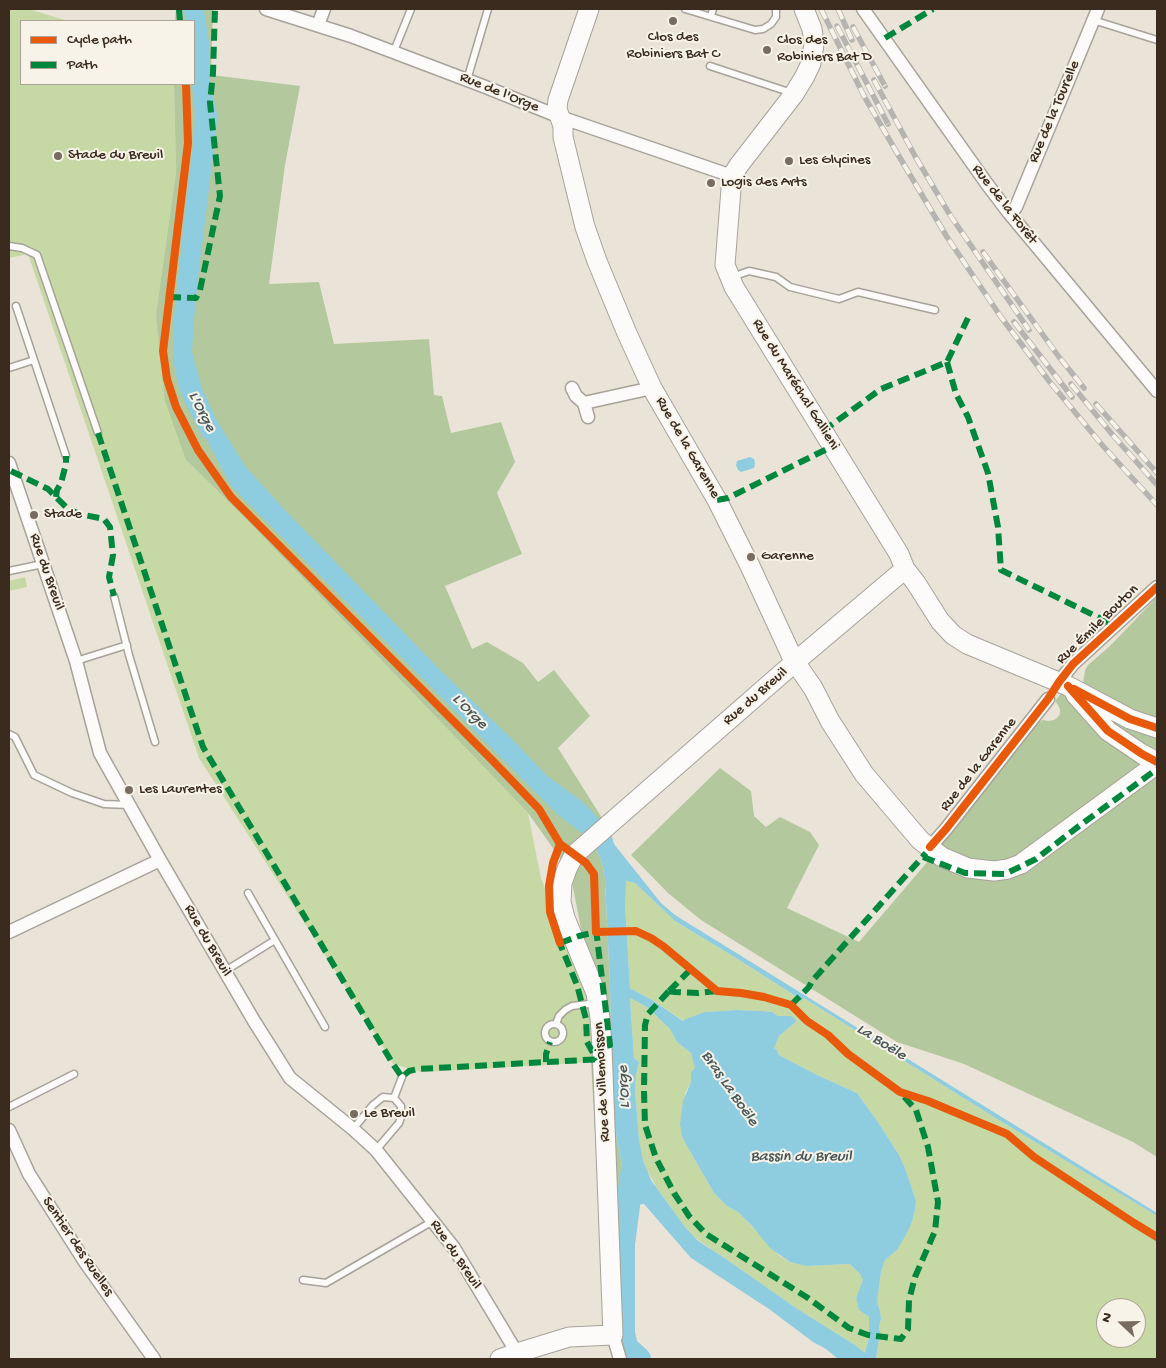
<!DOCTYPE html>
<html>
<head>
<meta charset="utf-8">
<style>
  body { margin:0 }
  #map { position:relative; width:1166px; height:1368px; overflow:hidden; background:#eae4d8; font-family:"Gochi Hand",sans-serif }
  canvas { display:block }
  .frame { position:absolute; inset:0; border:10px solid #3b2a1e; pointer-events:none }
  .legend { position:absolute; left:20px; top:20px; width:175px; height:65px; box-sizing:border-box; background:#f7f3e8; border:1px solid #aca397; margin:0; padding:6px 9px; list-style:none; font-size:15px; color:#3b2a1e }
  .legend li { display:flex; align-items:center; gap:10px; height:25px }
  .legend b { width:25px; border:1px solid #aca397 }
  .north { position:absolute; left:1096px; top:1298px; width:50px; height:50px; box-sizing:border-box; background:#f7f3e8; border:1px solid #aca397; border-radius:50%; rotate:291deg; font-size:14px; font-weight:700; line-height:20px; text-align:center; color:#3b2a1e }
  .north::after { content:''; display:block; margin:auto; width:18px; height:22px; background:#786b5f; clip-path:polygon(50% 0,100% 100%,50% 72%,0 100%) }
</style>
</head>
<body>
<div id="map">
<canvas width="1166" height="1368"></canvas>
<div class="frame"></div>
<ul class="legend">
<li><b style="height:6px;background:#e8590c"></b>Cycle path</li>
<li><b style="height:6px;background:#00873e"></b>Path</li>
</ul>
<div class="north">N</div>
</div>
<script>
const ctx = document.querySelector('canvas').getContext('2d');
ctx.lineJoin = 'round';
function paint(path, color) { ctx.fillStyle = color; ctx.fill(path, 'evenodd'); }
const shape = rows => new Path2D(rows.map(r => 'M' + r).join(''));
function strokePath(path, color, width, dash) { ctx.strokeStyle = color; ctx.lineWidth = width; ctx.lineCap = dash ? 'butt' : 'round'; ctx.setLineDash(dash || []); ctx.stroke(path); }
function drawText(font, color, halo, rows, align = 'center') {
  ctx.font = font + ' "Gochi Hand",sans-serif'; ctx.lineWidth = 4; ctx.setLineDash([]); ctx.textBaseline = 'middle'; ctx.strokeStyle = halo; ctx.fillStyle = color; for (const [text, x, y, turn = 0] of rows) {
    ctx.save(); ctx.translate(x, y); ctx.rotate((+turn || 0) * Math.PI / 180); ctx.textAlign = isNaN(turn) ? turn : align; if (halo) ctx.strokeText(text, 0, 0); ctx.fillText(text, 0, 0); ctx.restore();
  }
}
paint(shape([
  [9,9,29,9,68,21,21,21,21,84,174,84,176,172,156,314,186,460,246,519,528,813,541,878,590,1000,591,1062,479,1069,421,1072,393,1064,371,1027,199,758,28,254,9,258],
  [25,577,27,587,9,591,9,581],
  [625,881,635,883,675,921,736,958,794,995,800,1001,804,998,815,1005,994,1117,1157,1216,1157,1359,876,1359,880,1332,879,1326,881,1319,880,1311,877,1302,881,1272,885,1260,897,1250,913,1219,915,1209,916,1201,905,1168,899,1155,878,1122,857,1093,817,1075,779,1055,777,1050,773,1047,779,1036,797,1021,791,1016,778,1016,772,1012,761,1011,737,1010,705,1012,684,1021,652,1000,630,988,625,904],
  [1106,1308,1136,1308,1136,1338,1106,1338],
  [630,998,647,1007,670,1029,677,1042,691,1053,696,1068,691,1072,691,1082,685,1093,687,1146,714,1193,727,1206,738,1212,780,1256,790,1262,806,1266,850,1264,860,1274,864,1280,856,1298,859,1310,869,1317,869,1338,865,1354,855,1345,796,1308,694,1237,685,1227,657,1188,647,1170,641,1154,639,1140,635,1089,636,1075,638,1066,636,1059,634,1058]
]), '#c6d9a4');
paint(shape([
  [176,9,213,9,211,75,300,86,285,165,269,284,319,282,334,344,429,339,434,395,442,396,451,433,501,422,515,462,497,493,522,554,445,586,472,649,487,642,523,663,538,682,554,670,590,716,558,748,607,826,596,849,602,862,605,879,610,985,613,1116,625,1184,622,1206,599,1204,591,1062,590,1000,581,929,570,872,528,813,246,519,186,460,165,401,156,314,176,172,174,84,194,84,194,21,175,21],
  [1157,597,1157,1157,1133,1142,964,1064,897,1042,701,920,668,893,631,855,720,768,751,791,754,816,766,827,780,817,810,832,819,845,787,908,859,942,929,860,936,862,943,841,1032,729,1037,723,1043,720,1048,721,1054,720,1057,718,1060,714,1060,709,1058,705,1055,701,1063,691,1083,684,1085,670,1088,665,1110,646]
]), '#b3c89c');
paint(shape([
  [183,9,204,9,210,49,209,76,217,114,217,123,199,270,194,319,192,352,202,389,217,421,245,466,283,508,442,672,512,739,547,776,579,799,591,810,611,833,614,844,661,903,675,915,1157,1213,1157,1216,994,1117,815,1005,804,998,801,1001,794,995,736,958,675,921,635,883,626,881,625,904,630,988,652,1000,683,1021,686,1019,705,1012,737,1010,761,1011,772,1012,778,1016,791,1016,797,1021,779,1036,774,1048,777,1050,779,1055,817,1075,857,1093,878,1122,899,1155,905,1168,916,1201,915,1209,913,1219,907,1233,897,1250,885,1260,881,1272,877,1302,880,1311,881,1319,879,1326,880,1332,876,1359,838,1359,826,1349,813,1342,769,1309,691,1258,644,1204,622,1206,625,1184,613,1116,610,985,605,879,602,862,596,849,582,833,558,815,231,486,207,440,202,436,183,399,178,385,174,364,173,327,187,191,194,139,195,113,192,84,194,84,194,21,186,21],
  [630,998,647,1007,670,1029,677,1042,691,1053,695,1068,691,1072,691,1082,683,1101,680,1124,682,1136,687,1146,714,1193,727,1206,738,1212,752,1226,770,1248,790,1262,806,1266,850,1264,860,1274,863,1280,856,1298,859,1310,869,1317,869,1338,865,1353,855,1345,796,1308,723,1257,697,1240,685,1227,651,1180,643,1160,639,1140,635,1089,636,1075,639,1062,634,1058],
  [750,457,754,459,755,463,754,468,741,472,738,470,736,465,737,461]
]), '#8ecce0');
strokePath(shape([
  [632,1175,623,1244,623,1333,626,1347,639,1359]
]), '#8ecce0', 24);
const lane = shape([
  [685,9,755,30,763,29,771,24,776,17,776,9],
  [711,16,713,9],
  [1093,20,1157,40],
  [394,51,411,9],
  [710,66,792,93],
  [467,80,488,9],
  [9,246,22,248,37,255,98,433],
  [732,277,749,271,776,277,790,287,839,299,858,292,935,310],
  [34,360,66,456],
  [9,368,34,360,16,306],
  [9,571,43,564],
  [114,596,129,655,155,742],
  [76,661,127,645],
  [9,734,15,737,34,775,72,793,104,804,129,805],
  [248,893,275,940],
  [225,971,275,940,325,1027],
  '545 1033a9 9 0 1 1 18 0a9 9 0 1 1-18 0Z',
  [556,1024,559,1016,565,1010,572,1006,596,1003],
  [394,1098,402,1077],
  [9,1107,74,1074],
  [353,1129,373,1105,383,1097,394,1098,401,1106,401,1117,399,1123,376,1150],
  [303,1280,326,1283,433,1221]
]);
const street = shape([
  [266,9,351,36,483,86,560,117,732,176],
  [863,9,987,184,1009,213,1157,391],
  [318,25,324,9],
  [1009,213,1013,211,1016,207,1098,9],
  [572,388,576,396,584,403,588,417],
  [584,403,652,388],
  [9,463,76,661,100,753,160,860,254,1021,290,1078,353,1129,376,1150,454,1248,517,1353],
  [1059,682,1073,664,1157,587],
  [930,847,946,829,1048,699],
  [9,932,160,860],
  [9,1130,29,1174,85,1262,154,1359],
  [613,1335,620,1359]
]);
const secondary = shape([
  [589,9,558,100,557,109,563,126,563,137,585,227,597,261,626,331,652,388,717,500,750,566,793,659,813,688,830,721,864,774,920,840,942,857,968,868,994,871,1008,869,1021,864,1157,764],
  [804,9,812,29,814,44,811,63,805,76,794,94,739,165,732,176,725,265,734,287,899,554,905,569,916,583,940,621,953,635,967,644,1068,686,1130,719,1157,728],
  [1075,694,1108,731,1142,754,1157,762],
  [500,1359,517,1353,569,1337,613,1335,602,1047,600,1018,596,993,565,918,561,902,562,883,567,869,574,855,795,662,905,569]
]);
strokePath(lane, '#a7a29a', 9);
strokePath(street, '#a7a29a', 15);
strokePath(secondary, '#a7a29a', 21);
strokePath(lane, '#fcfbf9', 6);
strokePath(street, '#fcfbf9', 12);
strokePath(secondary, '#fcfbf9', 19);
const rail = shape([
  [821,9,864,96,900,158,947,237,1001,317,1049,381,1103,446,1157,505],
  [838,9,852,40],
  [837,26,888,124],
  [853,27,885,86],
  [874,80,915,156,950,215,1029,330],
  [983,252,1059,357,1084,388],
  [1014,322,1072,397],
  [1071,384,1111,433,1157,485],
  [1096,404,1157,473]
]);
strokePath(rail, '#b6b4b0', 5.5);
strokePath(rail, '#f7f3e8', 4, [11]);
strokePath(shape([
  [179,9,180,21],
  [885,38,933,9],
  [169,297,196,298,200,290,220,196,210,103,213,73,215,9],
  [947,362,956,394,968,417,988,473,998,527,1001,570,1116,626],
  [823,431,881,389,947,362,968,318],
  [98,433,203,747,393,1064,402,1077,409,1071,418,1069,603,1059],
  [11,471,48,489,67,508,79,514,104,519,110,527,113,555,109,577,114,596],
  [56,497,57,490,61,483,66,464,66,456],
  [717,500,728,498,833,446],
  [923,857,965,873,1005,874,1036,859,1079,826,1157,769],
  [596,929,610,1045,602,1047],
  [558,939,577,985,586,1019,587,1042,597,1060],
  [560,943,579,936,600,931],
  [669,991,675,992,698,993,717,991,741,993,764,997,791,1005,807,1021,828,1035,848,1054,900,1092,916,1110,928,1147,938,1202,935,1231,915,1277,909,1300,908,1329,901,1339,868,1335,849,1328,808,1298,706,1234,689,1216,674,1193,656,1158,645,1125,644,1091,645,1025,648,1014,669,991],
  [669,991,690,970],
  [791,1005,809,987,812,981,926,853],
  [546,1062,546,1054,550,1042]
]), '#00873e', 6, [12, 6]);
strokePath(shape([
  [186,84,188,143,163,351,167,379,176,407,198,450,231,497,493,761,539,809,560,844,586,863,594,874,596,932,636,931,651,938,663,946,717,991,741,993,764,997,791,1005,807,1021,828,1035,848,1054,900,1092,928,1101,1007,1134,1034,1157,1134,1223,1157,1237],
  [1068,686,1108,731,1142,754,1157,762],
  [1074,689,1130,719,1157,728],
  [930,847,946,829,1048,699,1059,682,1073,664,1157,587],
  [560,943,550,912,549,886,553,863,560,844]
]), '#e8590c', 8);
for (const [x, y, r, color] of [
  [673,21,5,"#786b5f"],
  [767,50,5,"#786b5f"],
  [58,156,5,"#786b5f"],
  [789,161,5,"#786b5f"],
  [711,183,5,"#786b5f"],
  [34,515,5,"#786b5f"],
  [751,557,5,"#786b5f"],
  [129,790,5,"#786b5f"],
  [354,1114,5,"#786b5f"]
]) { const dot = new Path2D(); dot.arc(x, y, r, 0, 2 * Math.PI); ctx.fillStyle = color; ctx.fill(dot); strokePath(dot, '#f7f3e8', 2); }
drawText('15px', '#3b2a1e', '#f7f3e8', [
  ["Clos des",673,38,"center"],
  ["Robiniers Bat C",673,55,"center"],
  ["Clos des",777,41],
  ["Robiniers Bat D",777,58],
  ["Stade du Breuil",68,156],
  ["Les Glycines",799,161],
  ["Logis des Arts",721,183],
  ["Stade",44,515],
  ["Garenne",761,557],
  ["Les Laurentes",139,790],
  ["Le Breuil",364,1114]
], 'left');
drawText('15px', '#3b2a1e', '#f7f3e8', [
  ["Rue de l'Orge",499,93,22],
  ["Rue de la Tourelle",1055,112,-67],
  ["Rue de la Forêt",1004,205,52],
  ["Rue du Maréchal Gallieni",795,385,58],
  ["Rue de la Garenne",687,448,60],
  ["Rue du Breuil",46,572,71],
  ["Rue Émile Bouton",1098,625,-44],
  ["Rue du Breuil",756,697,-41],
  ["Rue de la Garenne",979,765,-52],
  ["Rue du Breuil",207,941,60],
  ["Rue de Villemoisson",603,1082,-93],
  ["Sentier des Ruelles",77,1247,56],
  ["Rue du Breuil",455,1255,56]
]);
drawText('italic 16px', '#485759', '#f7f3e8', [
  ["L'Orge",201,412,63],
  ["L'Orge",469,712,45],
  ["La Boële",881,1043,32],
  ["L'Orge",625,1087,-93],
  ["Bras La Boële",729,1089,55],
  ["Bassin du Breuil",801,1158]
]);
</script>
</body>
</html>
